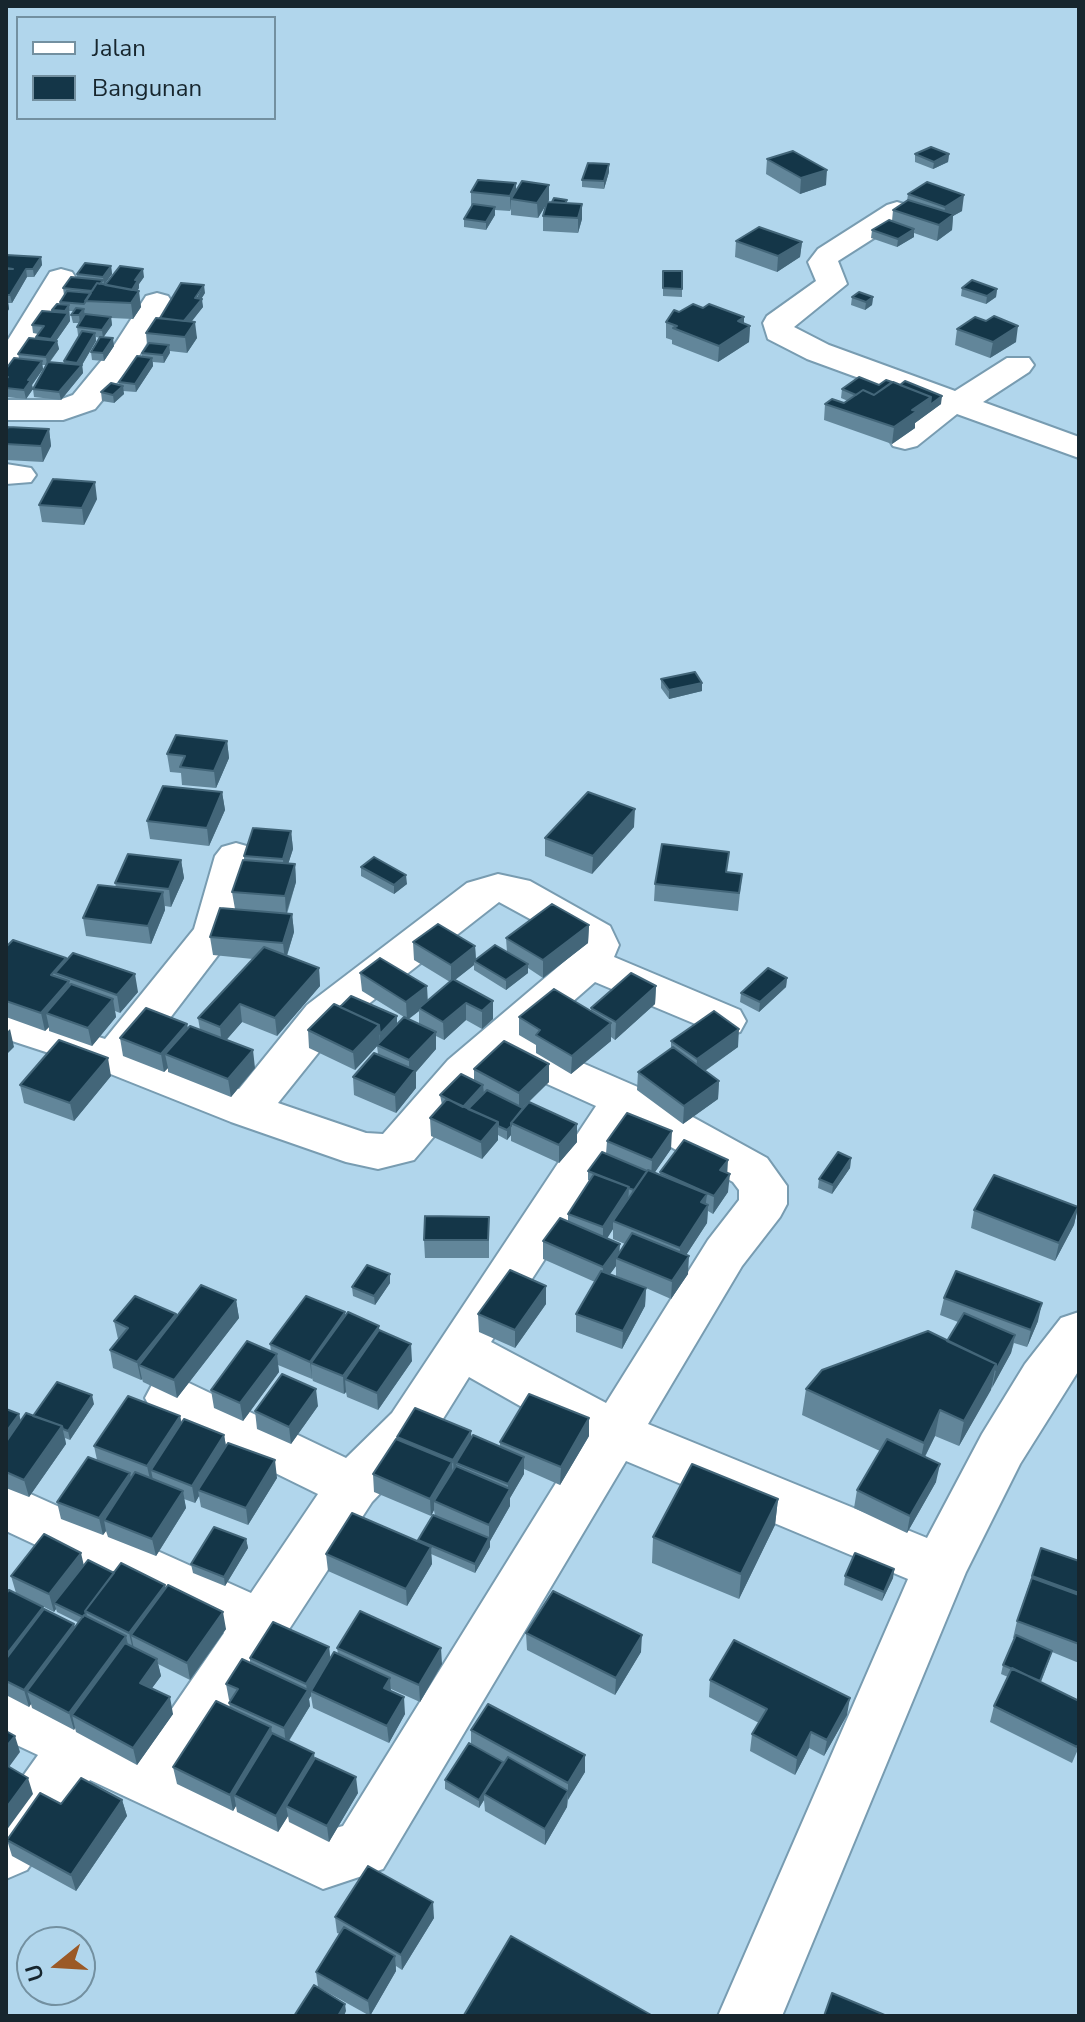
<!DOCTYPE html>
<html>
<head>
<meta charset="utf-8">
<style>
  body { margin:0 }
  #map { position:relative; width:1085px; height:2022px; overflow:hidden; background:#b1d6ec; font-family:"Nunito Sans",sans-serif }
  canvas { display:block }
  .frame { position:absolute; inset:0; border:8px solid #17262e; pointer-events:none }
  .legend { position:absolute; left:16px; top:16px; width:260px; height:104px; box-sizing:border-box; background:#b1d6ec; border:2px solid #7390a0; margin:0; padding:10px 14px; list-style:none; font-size:24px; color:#17262e }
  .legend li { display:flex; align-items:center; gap:16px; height:40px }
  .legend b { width:40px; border:2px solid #7390a0 }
  .north { position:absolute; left:16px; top:1926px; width:80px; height:80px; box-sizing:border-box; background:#b1d6ec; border:2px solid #7390a0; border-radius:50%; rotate:252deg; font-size:22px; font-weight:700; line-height:32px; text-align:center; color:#17262e }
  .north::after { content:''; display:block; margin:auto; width:28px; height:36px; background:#9b5926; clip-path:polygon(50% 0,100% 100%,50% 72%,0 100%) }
</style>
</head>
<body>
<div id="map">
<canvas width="1085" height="2022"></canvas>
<div class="frame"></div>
<ul class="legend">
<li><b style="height:10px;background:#fff"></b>Jalan</li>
<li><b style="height:22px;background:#143648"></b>Bangunan</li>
</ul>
<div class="north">U</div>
</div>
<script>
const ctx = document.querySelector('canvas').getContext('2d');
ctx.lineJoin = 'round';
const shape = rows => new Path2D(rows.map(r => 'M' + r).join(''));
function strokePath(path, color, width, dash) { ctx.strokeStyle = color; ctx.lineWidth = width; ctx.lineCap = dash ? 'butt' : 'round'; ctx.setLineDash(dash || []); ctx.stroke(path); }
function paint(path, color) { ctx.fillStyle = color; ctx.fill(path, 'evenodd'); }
const minor = shape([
  [897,202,907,205,911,211,907,217,838,261,847,284,794,327,829,345,955,391,1007,358,1029,358,1034,365,1029,372,983,402,1079,437,1079,458,957,414,917,446,905,449,893,446,889,439,893,432,930,404,807,359,768,339,763,323,767,316,816,281,808,262,818,249,887,205,897,202],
  [61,269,72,272,76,278,17,376,6,378,6,343,50,272,61,269],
  [157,293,168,296,172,302,139,356,95,409,63,420,6,420,6,400,59,400,73,395,115,344,146,296,157,293],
  [6,464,31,468,36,475,31,482,6,484,6,464],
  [236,843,250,847,257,856,235,933,144,1052,239,1089,307,1005,467,883,498,874,530,881,610,926,619,945,614,957,740,1010,746,1021,740,1032,724,1036,595,982,538,1032,557,1052,640,1088,767,1158,787,1186,787,1204,780,1217,742,1266,648,1424,927,1538,982,1434,1025,1364,1061,1318,1079,1312,1079,1370,1020,1464,966,1572,782,2016,718,2016,908,1579,626,1461,383,1869,323,1889,90,1780,27,1870,6,1879,6,1800,38,1755,6,1740,6,1686,145,1748,224,1633,6,1531,6,1483,251,1593,318,1494,153,1413,145,1398,153,1383,171,1377,189,1383,346,1458,392,1413,596,1106,525,1074,507,1059,480,1082,414,1160,378,1169,346,1162,231,1122,98,1069,6,1039,6,1008,105,1039,194,929,215,856,222,847,236,843],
  [499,902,576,944,572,955,448,1060,383,1134,366,1133,278,1103,339,1027,499,902],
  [632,1125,733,1182,739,1190,739,1200,708,1240,606,1403,491,1342,632,1125],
  [469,1377,582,1441,343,1826,325,1831,196,1772,372,1502,428,1443,469,1377]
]);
strokePath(minor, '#789cb1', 4);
paint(minor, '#fff');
paint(shape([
  [915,154,949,154,948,162,933,169,915,162],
  [767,159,826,185,800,194,766,174],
  [609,172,604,189,582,187,582,180],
  [516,191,549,200,548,202,567,203,582,219,578,233,543,231,543,216,547,203,538,218,511,215,511,209,510,211,495,210,495,215,486,230,464,227,464,219,471,207,471,192],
  [908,194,962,211,953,216,952,230,937,241,914,233,914,237,897,247,871,238,872,230,892,221,893,210,907,201],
  [736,241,802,242,800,257,777,272,735,257],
  [6,255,41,257,42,265,34,277,27,277,12,303,8,303,9,309,6,314],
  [111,266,112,274,104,285,144,277,139,284,139,288,137,291,141,307,133,319,111,318,112,325,103,337,114,346,104,361,92,360,91,352,100,338,96,337,96,341,82,365,83,373,61,400,34,397,33,389,46,365,42,365,43,369,32,385,33,389,26,399,6,397,6,369,19,358,18,354,36,339,38,334,33,333,32,325,53,312,52,310,60,304,60,302,64,295,63,288,77,277,77,274],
  [69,311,74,311,71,315,73,323,79,323,77,327,78,335,79,336,64,361,64,363,50,362,59,349,57,341,56,341,70,321],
  [663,271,682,271,682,297,663,296],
  [962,288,997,289,996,297,986,304,961,296],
  [205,293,201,299,203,307,191,321,197,338,187,353,170,351,164,363,153,362,153,366,136,392,123,391,124,394,114,403,102,401,101,392,119,385,119,382,142,357,142,353,147,345,146,333,160,318],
  [852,297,873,297,872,305,865,310,851,305],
  [679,312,744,323,750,326,749,342,718,362,672,344,672,340,666,338,666,322],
  [957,329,1016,342,990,358,955,345],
  [879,385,941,404,915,423,915,428,892,444,824,420,825,404,844,403,848,401,841,398,842,389],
  [49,429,51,446,43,462,6,460,6,432],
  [97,499,84,525,42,522,39,505],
  [661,679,702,691,669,699,661,688],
  [227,741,229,758,216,788,182,785,181,773,170,772,167,754],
  [222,792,225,810,209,846,150,839,147,821],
  [634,827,592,874,545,856,545,838],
  [291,831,293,849,288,864,295,864,296,882,287,914,292,914,294,932,287,956,319,968,320,986,277,1036,242,1022,226,1040,255,1068,231,1097,168,1072,168,1068,164,1072,123,1056,120,1038,187,1024,188,1029,200,1030,198,1018,253,959,213,955,210,937,235,909,232,892,244,860,244,856],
  [181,860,184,878,171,907,165,906,165,910,151,944,86,936,83,918,116,887,115,883],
  [361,867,407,884,394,894,361,876],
  [728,872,742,874,738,911,654,901,655,884],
  [589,925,588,943,543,978,528,968,528,973,506,990,474,970,474,965,455,980,493,1019,482,1029,466,1020,444,1040,436,1036,436,1049,416,1072,416,1088,396,1113,354,1095,353,1077,378,1054,377,1046,355,1070,309,1048,308,1030,340,1007,397,1024,404,1017,362,991,360,973,427,986,427,1001,450,982,414,960,413,942,475,946,476,959,507,952,506,938],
  [419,1011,419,1024,409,1019],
  [6,947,67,960,138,992,120,1013,115,1011,116,1017,92,1046,49,1031,49,1027,45,1031,6,1017],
  [787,978,786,987,759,1012,740,1002,741,993],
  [656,986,655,1004,615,1040,611,1037,611,1041,571,1074,536,1053,536,1045,519,1035,519,1017,591,1011,591,1008],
  [671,1041,738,1047,705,1071,719,1081,718,1099,683,1124,637,1090,638,1072,671,1049],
  [549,1064,549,1082,529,1102,577,1124,577,1142,559,1163,511,1141,511,1135,507,1140,498,1135,498,1140,482,1159,431,1136,430,1118,442,1105,440,1095,474,1080,474,1069],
  [111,1076,74,1121,24,1103,20,1085],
  [607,1141,671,1149,654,1173,660,1175,660,1172,727,1173,728,1192,713,1214,708,1211,707,1223,686,1255,688,1274,671,1299,646,1288,645,1306,622,1349,576,1332,576,1314,595,1282,543,1259,543,1241,568,1221,568,1214,590,1181,588,1180,588,1171,606,1154],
  [613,1229,613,1239,625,1244,619,1252,607,1238],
  [616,1266,616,1276,634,1283,610,1274],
  [851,1158,850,1168,832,1194,818,1188,819,1179],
  [1078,1207,1074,1225,1055,1261,971,1228,974,1210],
  [489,1217,489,1258,425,1258,424,1240],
  [390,1274,390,1283,375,1305,353,1296,352,1287],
  [944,1298,1038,1321,1027,1347,1014,1343,1011,1353,959,1446,935,1436,925,1457,936,1482,907,1533,854,1508,857,1490,880,1451,802,1415,806,1389,947,1341,958,1322,940,1315],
  [236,1300,239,1318,177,1398,143,1382,142,1379,141,1380,113,1368,110,1350,118,1339,114,1321,176,1314,177,1317],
  [546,1304,515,1348,479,1332,478,1314],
  [345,1312,345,1316,379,1331,412,1361,378,1410,347,1397,346,1392,344,1394,313,1381,312,1378,312,1379,278,1365,279,1372,243,1421,214,1408,211,1390,271,1352,270,1344],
  [94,1404,70,1440,65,1438,66,1444,29,1497,6,1488,6,1409,19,1414,21,1421,33,1416],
  [318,1406,291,1444,257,1429,255,1411],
  [180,1416,182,1423,224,1435,226,1446,277,1478,248,1525,201,1507,199,1496,195,1503,184,1499,186,1508,156,1556,108,1537,106,1531,103,1535,61,1519,57,1502,97,1460,94,1446],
  [471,1431,471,1438,500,1447,500,1442,589,1436,560,1485,524,1469,524,1474,510,1498,510,1506,490,1541,490,1547,475,1573,431,1554,432,1564,407,1606,328,1571,326,1554,418,1542,418,1540,435,1516,434,1510,431,1516,374,1492,373,1474,398,1439,397,1437],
  [778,1499,775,1525,739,1599,652,1563,653,1537],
  [246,1539,248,1548,225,1586,193,1573,191,1564],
  [1041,1548,1079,1561,1079,1663,1052,1652,1041,1682,1079,1747,1072,1763,990,1722,994,1706,1008,1677,1001,1674,1003,1665,1015,1638,1013,1638,1017,1621],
  [84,1565,165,1585,166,1589,226,1629,190,1680,158,1664,161,1676,152,1688,173,1714,137,1765,76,1732,75,1728,74,1730,32,1708,31,1704,29,1707,6,1695,6,1586,9,1590,43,1607,44,1610,74,1624,75,1628,79,1623,57,1612,56,1609,54,1612,16,1593,11,1576],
  [894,1569,893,1578,882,1601,844,1585,845,1576],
  [526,1633,641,1652,615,1695,527,1650],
  [329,1647,330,1658,338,1654,337,1648,442,1664,420,1702,391,1689,391,1691,405,1714,389,1743,313,1708,311,1696,309,1699,310,1706,289,1741,314,1753,314,1759,358,1793,329,1842,289,1822,288,1816,278,1832,237,1812,236,1806,233,1811,177,1784,173,1767,230,1708,229,1703,231,1701,229,1700,226,1684,250,1663,250,1658],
  [710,1680,847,1715,824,1756,809,1748,795,1775,750,1751,752,1734,759,1723,709,1697],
  [471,1730,585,1755,585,1772,568,1799,567,1807,545,1845,485,1811,484,1800,479,1808,445,1789,445,1780,471,1745],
  [122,1800,127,1816,76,1891,12,1856,7,1840,61,1804],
  [335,1917,434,1918,402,1970,396,1966,396,1971,370,2016,318,1987,316,1972,340,1934,337,1933]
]), '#62869a');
paint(shape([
  [949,154,948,162,933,169,934,162],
  [609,164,609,172,604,189,604,181],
  [827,170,826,185,800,194,801,178],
  [516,183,516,198,511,199,510,211,510,196],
  [549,185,549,200,538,218,537,203],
  [964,195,962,211,953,216,952,230,937,241,939,225,943,222,945,207],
  [582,204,582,219,578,233,578,218],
  [495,207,495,215,486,230,486,222],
  [914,229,914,237,897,247,898,239],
  [802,242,800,257,777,272,778,256],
  [41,257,42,265,34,277,33,269],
  [111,266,112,274,104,285,103,277],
  [26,269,27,277,12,303,10,295],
  [143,269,144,277,139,284,139,288,132,299,131,291,135,280],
  [204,285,205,293,198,304,202,299,203,307,182,334,181,325],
  [997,289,996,297,986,304,987,296],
  [139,291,141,307,133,319,131,303],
  [7,293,9,309,6,314,6,294],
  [873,297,872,305,865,310,866,302],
  [69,305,70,321,52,347,51,339,66,317,65,311],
  [84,309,85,317,80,324,79,315],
  [111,317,112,325,103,338,102,330],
  [744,317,744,330,750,326,749,342,718,362,719,346,738,321],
  [195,322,197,338,187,353,185,337],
  [1018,326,1016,342,990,358,993,342],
  [95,333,96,341,82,365,83,373,61,400,59,392,78,369,77,363],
  [113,338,114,346,104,361,103,353],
  [57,341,59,349,47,365,46,357],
  [169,345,170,353,164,363,163,355],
  [152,358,153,366,136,392,135,384],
  [42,361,43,369,32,385,33,389,26,399,24,390,28,380],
  [123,386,124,394,114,403,113,395],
  [942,396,941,404,915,423,915,428,892,444,894,427,912,410,931,397],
  [49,429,51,446,43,462,41,446],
  [95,482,97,499,84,525,82,508],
  [702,683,702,691,669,699,669,690],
  [227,741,229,758,216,788,214,771],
  [222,792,225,810,209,846,207,828],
  [635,809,634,827,592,874,593,856],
  [291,831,293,849,284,877,283,859],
  [181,860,184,878,171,907,169,889],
  [295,864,296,882,286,914,285,896],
  [406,875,407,884,394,894,394,885],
  [163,892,165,910,151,944,148,926],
  [292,914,294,932,285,961,283,943],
  [589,925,588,943,543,978,543,960],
  [475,946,476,962,474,961,474,965,451,983,451,965],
  [528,964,528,973,506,990,506,980],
  [319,968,320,986,277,1036,275,1018],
  [135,974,138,992,120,1013,117,995],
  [787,978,786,987,759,1012,760,1002],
  [69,981,73,999,46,1013,49,1027,45,1031,41,1013],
  [427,986,428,1004,419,1008,419,1011,407,1020,406,1002],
  [656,986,655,1004,615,1040,616,1022],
  [113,999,116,1017,92,1046,88,1028],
  [493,1001,493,1019,482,1029,482,1011],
  [466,1003,466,1020,444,1040,443,1022],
  [240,1004,242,1022,222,1045,220,1027],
  [397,1016,397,1025,380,1043,380,1034],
  [611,1023,611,1041,571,1074,572,1056],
  [187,1024,190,1042,165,1054,168,1068,164,1072,161,1054],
  [379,1025,380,1043,355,1070,353,1052],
  [10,1029,14,1047,6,1055,6,1033],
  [739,1029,738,1047,696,1077,697,1059],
  [436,1032,436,1049,416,1072,416,1088,396,1113,395,1095,409,1077,409,1060],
  [253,1050,255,1068,231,1097,228,1079],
  [108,1058,111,1076,74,1121,70,1103],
  [549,1064,549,1082,519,1111,519,1093],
  [719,1081,718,1099,683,1124,684,1106],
  [483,1085,484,1094,463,1116,463,1107],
  [498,1122,498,1140,482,1159,481,1142],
  [577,1124,577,1142,559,1163,559,1145],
  [511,1126,511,1135,507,1140,507,1130],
  [672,1131,671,1149,651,1178,652,1160],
  [851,1158,850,1168,832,1194,833,1185],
  [728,1160,727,1178,720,1170],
  [730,1174,728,1192,713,1214,714,1196],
  [629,1187,628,1205,613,1221,613,1229,603,1245,603,1227],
  [707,1194,705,1210,708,1205,707,1223,679,1266,680,1248,701,1202],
  [1078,1207,1074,1225,1055,1261,1059,1243],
  [620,1244,619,1259,616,1258,616,1266,602,1285,603,1267],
  [689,1256,688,1274,671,1299,672,1281],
  [390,1274,390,1283,375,1305,374,1296],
  [546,1286,546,1304,515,1348,515,1330],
  [646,1288,645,1306,622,1349,623,1331],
  [236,1300,239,1318,177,1398,174,1380],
  [1042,1303,1038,1321,1027,1347,1031,1330],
  [345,1312,347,1330,311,1363,312,1379,310,1362],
  [176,1314,179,1332,139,1365,142,1379,141,1380,137,1362],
  [379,1326,380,1343,345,1379,346,1392,344,1394,343,1376],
  [1015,1335,1011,1353,992,1388,996,1370],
  [411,1344,412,1361,378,1410,377,1393],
  [277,1354,279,1372,243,1421,240,1403],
  [996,1364,991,1390,959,1446,964,1421],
  [316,1389,318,1406,291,1444,289,1427],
  [92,1395,94,1404,70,1440,68,1431],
  [940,1410,935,1436,919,1468,924,1443],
  [19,1414,23,1432,6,1456,6,1432],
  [180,1416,183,1434,151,1470,153,1480,151,1484,147,1466],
  [589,1418,589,1436,560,1485,561,1467],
  [62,1426,66,1444,29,1497,24,1480],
  [471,1431,472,1449,456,1463,457,1473,454,1477,453,1460],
  [224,1435,227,1452,198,1490,199,1496,195,1503,192,1486],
  [524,1457,524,1474,510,1498,510,1506,490,1541,490,1547,475,1573,475,1564,489,1539,489,1525,508,1493,508,1484],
  [275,1460,277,1478,248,1525,246,1508],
  [452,1462,453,1480,434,1501,434,1510,431,1516,430,1499],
  [940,1464,936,1482,907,1533,910,1516],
  [130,1473,133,1490,104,1520,106,1531,103,1535,99,1518],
  [183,1491,186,1508,156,1556,152,1539],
  [778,1499,775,1525,739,1599,741,1574],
  [246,1539,248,1548,225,1586,224,1577],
  [431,1547,432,1564,407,1606,406,1589],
  [81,1553,85,1570,54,1603,56,1609,54,1612,49,1594],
  [894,1569,893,1578,882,1601,884,1592],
  [165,1585,168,1602,131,1635,134,1649,133,1650,129,1633],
  [43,1607,48,1624,6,1679,6,1655],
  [223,1612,226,1629,190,1680,187,1663],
  [74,1624,78,1641,27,1691,31,1704,29,1707,24,1690],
  [642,1635,641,1652,615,1695,616,1678],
  [126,1636,130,1653,72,1715,75,1728,74,1730,69,1713],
  [329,1647,331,1664,311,1691,311,1696,309,1699,310,1706,286,1745,284,1728,307,1691,306,1684],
  [441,1648,442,1664,420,1702,419,1685],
  [157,1659,161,1676,144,1699,140,1683],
  [390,1678,391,1695,384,1688],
  [170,1697,173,1714,137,1765,133,1748],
  [404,1697,405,1714,389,1743,387,1726],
  [850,1698,847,1715,824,1756,827,1740],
  [271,1727,274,1744,234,1795,236,1806,233,1811,230,1795],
  [811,1732,809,1748,795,1775,797,1758],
  [15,1736,20,1752,6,1771,6,1747],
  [314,1753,316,1769,286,1806,288,1816,278,1832,276,1816],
  [585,1755,585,1772,568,1800,568,1783],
  [503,1762,503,1771,484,1794,484,1800,479,1808,479,1800],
  [356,1777,358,1793,329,1842,327,1826],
  [28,1778,33,1794,6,1831,6,1808],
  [568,1791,567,1807,545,1845,545,1829],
  [122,1800,127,1816,76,1891,71,1875],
  [433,1902,434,1918,402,1970,401,1955],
  [395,1956,396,1971,370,2016,368,2001],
  [345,2004,346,2011,344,2016,338,2016]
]), '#436679');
const building = shape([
  [931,147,949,154,934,162,915,154,931,147],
  [793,151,827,170,801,178,767,159,793,151],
  [588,163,609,164,604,181,582,180,588,163],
  [478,180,516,183,510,196,471,192,478,180],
  [522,181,549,185,537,203,511,199,522,181],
  [927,182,964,195,945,207,908,194,927,182],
  [554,198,567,200,565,203,552,202,554,198],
  [908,200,954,214,939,225,893,210,908,200],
  [547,202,582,204,578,218,543,216,547,202],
  [473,204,495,207,486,222,464,219,473,204],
  [889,220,914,229,898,239,872,230,889,220],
  [759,227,802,242,778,256,736,241,759,227],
  [6,255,41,257,33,269,26,269,10,295,6,295,6,269,13,269,6,268,6,255],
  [85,263,111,266,103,277,77,274,85,263],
  [120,266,143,269,135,280,138,280,132,290,105,285,120,266],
  [663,271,682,271,682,289,663,288,663,271],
  [71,277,103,280,100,284,97,283,92,291,63,288,71,277],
  [972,280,997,289,987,296,962,288,972,280],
  [97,283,139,291,131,303,85,301,97,283],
  [181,283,204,285,195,298,202,299,184,321,160,318,181,283],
  [67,291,91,293,84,304,60,302,67,291],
  [859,292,873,297,866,302,852,297,859,292],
  [57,304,69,305,65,311,52,310,57,304],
  [693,304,703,308,709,304,744,317,738,321,750,326,719,346,673,328,677,326,666,322,674,310,679,312,693,304],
  [76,308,84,309,79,315,71,315,76,308],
  [42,311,68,313,51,339,36,337,44,326,32,325,42,311],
  [85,314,111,317,102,330,77,327,85,314],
  [994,316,1018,326,993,342,957,329,975,317,986,321,994,316],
  [156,318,195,322,185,337,146,333,156,318],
  [82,331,95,333,77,363,64,361,82,331],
  [100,337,113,338,103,353,91,352,100,337],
  [29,338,57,341,46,357,18,354,29,338],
  [149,343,169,345,163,355,142,353,149,343],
  [137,356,152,358,135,384,119,382,137,356],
  [14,358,42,361,28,380,31,380,24,390,6,388,6,379,8,377,6,377,6,369,14,358],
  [48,362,82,365,59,392,33,389,48,362],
  [859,377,879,385,886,380,892,382,874,395,863,390,856,395,842,389,859,377],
  [905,381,942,396,930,405,931,397,900,385,905,381],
  [893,382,931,397,912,410,917,411,894,427,825,404,832,399,844,403,863,390,874,395,893,382],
  [111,383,123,386,113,395,101,392,111,383],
  [8,427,49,429,41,446,6,444,6,432,8,427],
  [53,479,95,482,82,508,39,505,53,479],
  [695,672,702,683,669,690,661,679,695,672],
  [176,735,227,741,214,771,180,767,185,756,167,754,176,735],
  [163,786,222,792,207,828,147,821,163,786],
  [588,792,635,809,593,856,545,838,588,792],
  [253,828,291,831,283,859,244,856,253,828],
  [662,844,729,852,726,872,742,874,739,893,655,884,662,844],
  [128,854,181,860,169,889,115,883,128,854],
  [374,857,406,875,394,885,361,867,374,857],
  [243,860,295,864,285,896,232,892,243,860],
  [98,885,163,892,148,926,83,918,98,885],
  [552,904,589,925,543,960,506,938,552,904],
  [220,908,292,914,283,943,210,937,220,908],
  [438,924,475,946,451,965,413,942,438,924],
  [13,940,66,958,51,975,69,981,41,1013,6,1001,6,947,13,940],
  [495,945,528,964,506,980,474,961,495,945],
  [264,947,319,968,275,1018,240,1004,220,1027,198,1018,264,947],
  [73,953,135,974,117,995,55,973,73,953],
  [380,958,427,986,406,1002,360,973,380,958],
  [768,968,787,978,760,1002,741,993,768,968],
  [631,973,656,986,616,1022,591,1008,631,973],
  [453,979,493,1001,482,1011,466,1003,443,1022,419,1008,453,979],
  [71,984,113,999,88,1028,46,1013,71,984],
  [554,989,611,1023,572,1056,536,1035,540,1030,519,1017,554,989],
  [351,996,397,1016,380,1034,379,1025,340,1007,351,996],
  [334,1004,379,1025,353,1052,308,1030,334,1004],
  [146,1008,187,1024,161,1054,120,1038,146,1008],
  [714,1011,739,1029,697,1059,671,1041,714,1011],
  [404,1017,436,1032,409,1060,377,1045,404,1017],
  [190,1026,253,1050,228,1079,165,1054,190,1026],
  [59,1040,108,1058,70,1103,20,1085,59,1040],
  [504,1041,549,1064,519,1093,474,1069,504,1041],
  [673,1047,719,1081,684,1106,638,1072,673,1047],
  [374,1053,415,1070,395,1095,353,1077,374,1053],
  [461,1074,483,1085,463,1107,440,1095,461,1074],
  [487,1090,523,1108,511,1123,511,1126,507,1130,498,1126,498,1122,468,1109,487,1090],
  [447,1099,498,1122,481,1142,430,1118,447,1099],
  [529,1102,577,1124,559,1145,511,1123,529,1102],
  [627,1113,672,1131,652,1160,607,1141,627,1113],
  [684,1140,728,1160,720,1170,730,1174,714,1196,660,1172,684,1140],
  [602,1152,647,1171,634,1190,628,1188,629,1187,588,1171,602,1152],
  [838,1152,851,1158,833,1185,819,1179,838,1152],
  [648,1170,707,1194,701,1202,708,1205,680,1248,613,1221,648,1170],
  [594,1174,629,1187,603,1227,568,1214,594,1174],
  [994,1175,1078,1207,1059,1243,974,1210,994,1175],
  [425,1216,489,1217,488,1240,424,1240,425,1216],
  [560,1218,620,1244,603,1267,543,1241,560,1218],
  [632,1233,689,1256,672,1281,616,1258,632,1233],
  [367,1265,390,1274,374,1296,352,1287,367,1265],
  [510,1270,546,1286,515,1330,478,1314,510,1270],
  [601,1271,646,1288,623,1331,576,1314,601,1271],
  [956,1271,1042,1303,1031,1330,944,1298,956,1271],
  [201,1285,236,1300,174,1380,139,1365,201,1285],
  [135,1296,176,1314,137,1362,110,1350,128,1328,114,1321,135,1296],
  [306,1296,345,1312,310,1362,270,1344,306,1296],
  [348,1312,379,1326,343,1376,311,1363,348,1312],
  [964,1313,1015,1335,996,1370,996,1364,947,1341,964,1313],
  [379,1330,411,1344,377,1393,345,1379,379,1330],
  [928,1331,996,1364,964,1421,940,1410,924,1443,806,1389,822,1370,928,1331],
  [247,1341,277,1354,240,1403,211,1390,247,1341],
  [282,1374,316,1389,289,1427,255,1411,282,1374],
  [57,1382,92,1395,68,1431,63,1429,62,1426,33,1416,57,1382],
  [529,1394,589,1418,561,1467,500,1442,529,1394],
  [128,1396,180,1416,147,1466,94,1446,128,1396],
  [415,1408,471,1431,453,1460,397,1437,415,1408],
  [6,1409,19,1414,6,1432,6,1409],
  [26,1413,62,1426,24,1480,6,1472,6,1442,26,1413],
  [184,1419,224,1435,192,1486,151,1470,184,1419],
  [473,1435,524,1457,508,1484,456,1463,473,1435],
  [396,1439,452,1462,430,1499,373,1474,396,1439],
  [887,1439,940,1464,910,1516,857,1490,887,1439],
  [228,1443,275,1460,246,1508,198,1490,228,1443],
  [88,1457,130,1473,99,1518,57,1502,88,1457],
  [692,1464,778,1499,741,1574,653,1537,692,1464],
  [456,1466,510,1489,489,1525,434,1501,456,1466],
  [135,1472,183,1491,152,1539,104,1520,135,1472],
  [352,1513,431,1547,406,1589,326,1554,352,1513],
  [433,1515,489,1538,475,1564,418,1540,433,1515],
  [214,1527,246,1539,224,1577,191,1564,214,1527],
  [44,1534,81,1553,49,1594,11,1576,44,1534],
  [1041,1548,1079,1561,1079,1593,1032,1576,1041,1548],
  [855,1553,894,1569,884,1592,845,1576,855,1553],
  [88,1560,114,1573,85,1611,86,1616,84,1615,83,1617,54,1603,88,1560],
  [121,1563,165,1585,129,1633,85,1611,121,1563],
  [1032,1578,1079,1595,1079,1644,1017,1621,1032,1578],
  [168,1585,223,1612,187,1663,131,1635,168,1585],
  [9,1590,43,1607,6,1655,6,1594,9,1590],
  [553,1591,642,1635,616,1678,526,1633,553,1591],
  [44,1609,74,1624,24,1690,6,1681,6,1659,44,1609],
  [360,1611,441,1648,419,1685,337,1648,360,1611],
  [84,1615,126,1636,69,1713,27,1691,84,1615],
  [273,1622,329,1647,306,1684,250,1658,273,1622],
  [1016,1635,1052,1651,1040,1681,1003,1665,1016,1635],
  [734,1640,850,1698,827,1740,811,1732,797,1758,752,1734,767,1709,710,1680,734,1640],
  [125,1643,157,1659,140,1683,170,1697,133,1748,72,1715,125,1643],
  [334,1652,390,1678,384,1688,404,1697,387,1726,311,1691,334,1652],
  [242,1659,308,1690,284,1728,229,1703,238,1689,226,1684,242,1659],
  [1012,1668,1079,1701,1079,1743,1077,1747,994,1706,1012,1668],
  [216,1701,271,1727,230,1795,173,1767,216,1701],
  [488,1704,585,1755,568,1783,471,1730,488,1704],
  [6,1731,15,1736,6,1747,6,1731],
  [272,1733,314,1753,276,1816,234,1795,272,1733],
  [469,1743,503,1762,479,1800,445,1780,469,1743],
  [508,1757,568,1791,545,1829,484,1794,508,1757],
  [315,1758,356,1777,327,1826,286,1806,315,1758],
  [6,1765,28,1778,6,1808,6,1765],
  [81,1778,122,1800,71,1875,7,1840,40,1793,61,1804,81,1778],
  [368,1866,433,1902,401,1955,335,1917,368,1866],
  [344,1927,395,1956,368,2001,316,1972,344,1927],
  [511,1936,653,2016,466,2016,464,2015,511,1936],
  [314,1985,345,2004,338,2016,294,2016,314,1985],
  [832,1993,887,2016,824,2016,832,1993]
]);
paint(building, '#143648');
strokePath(building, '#436679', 2);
</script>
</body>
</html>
